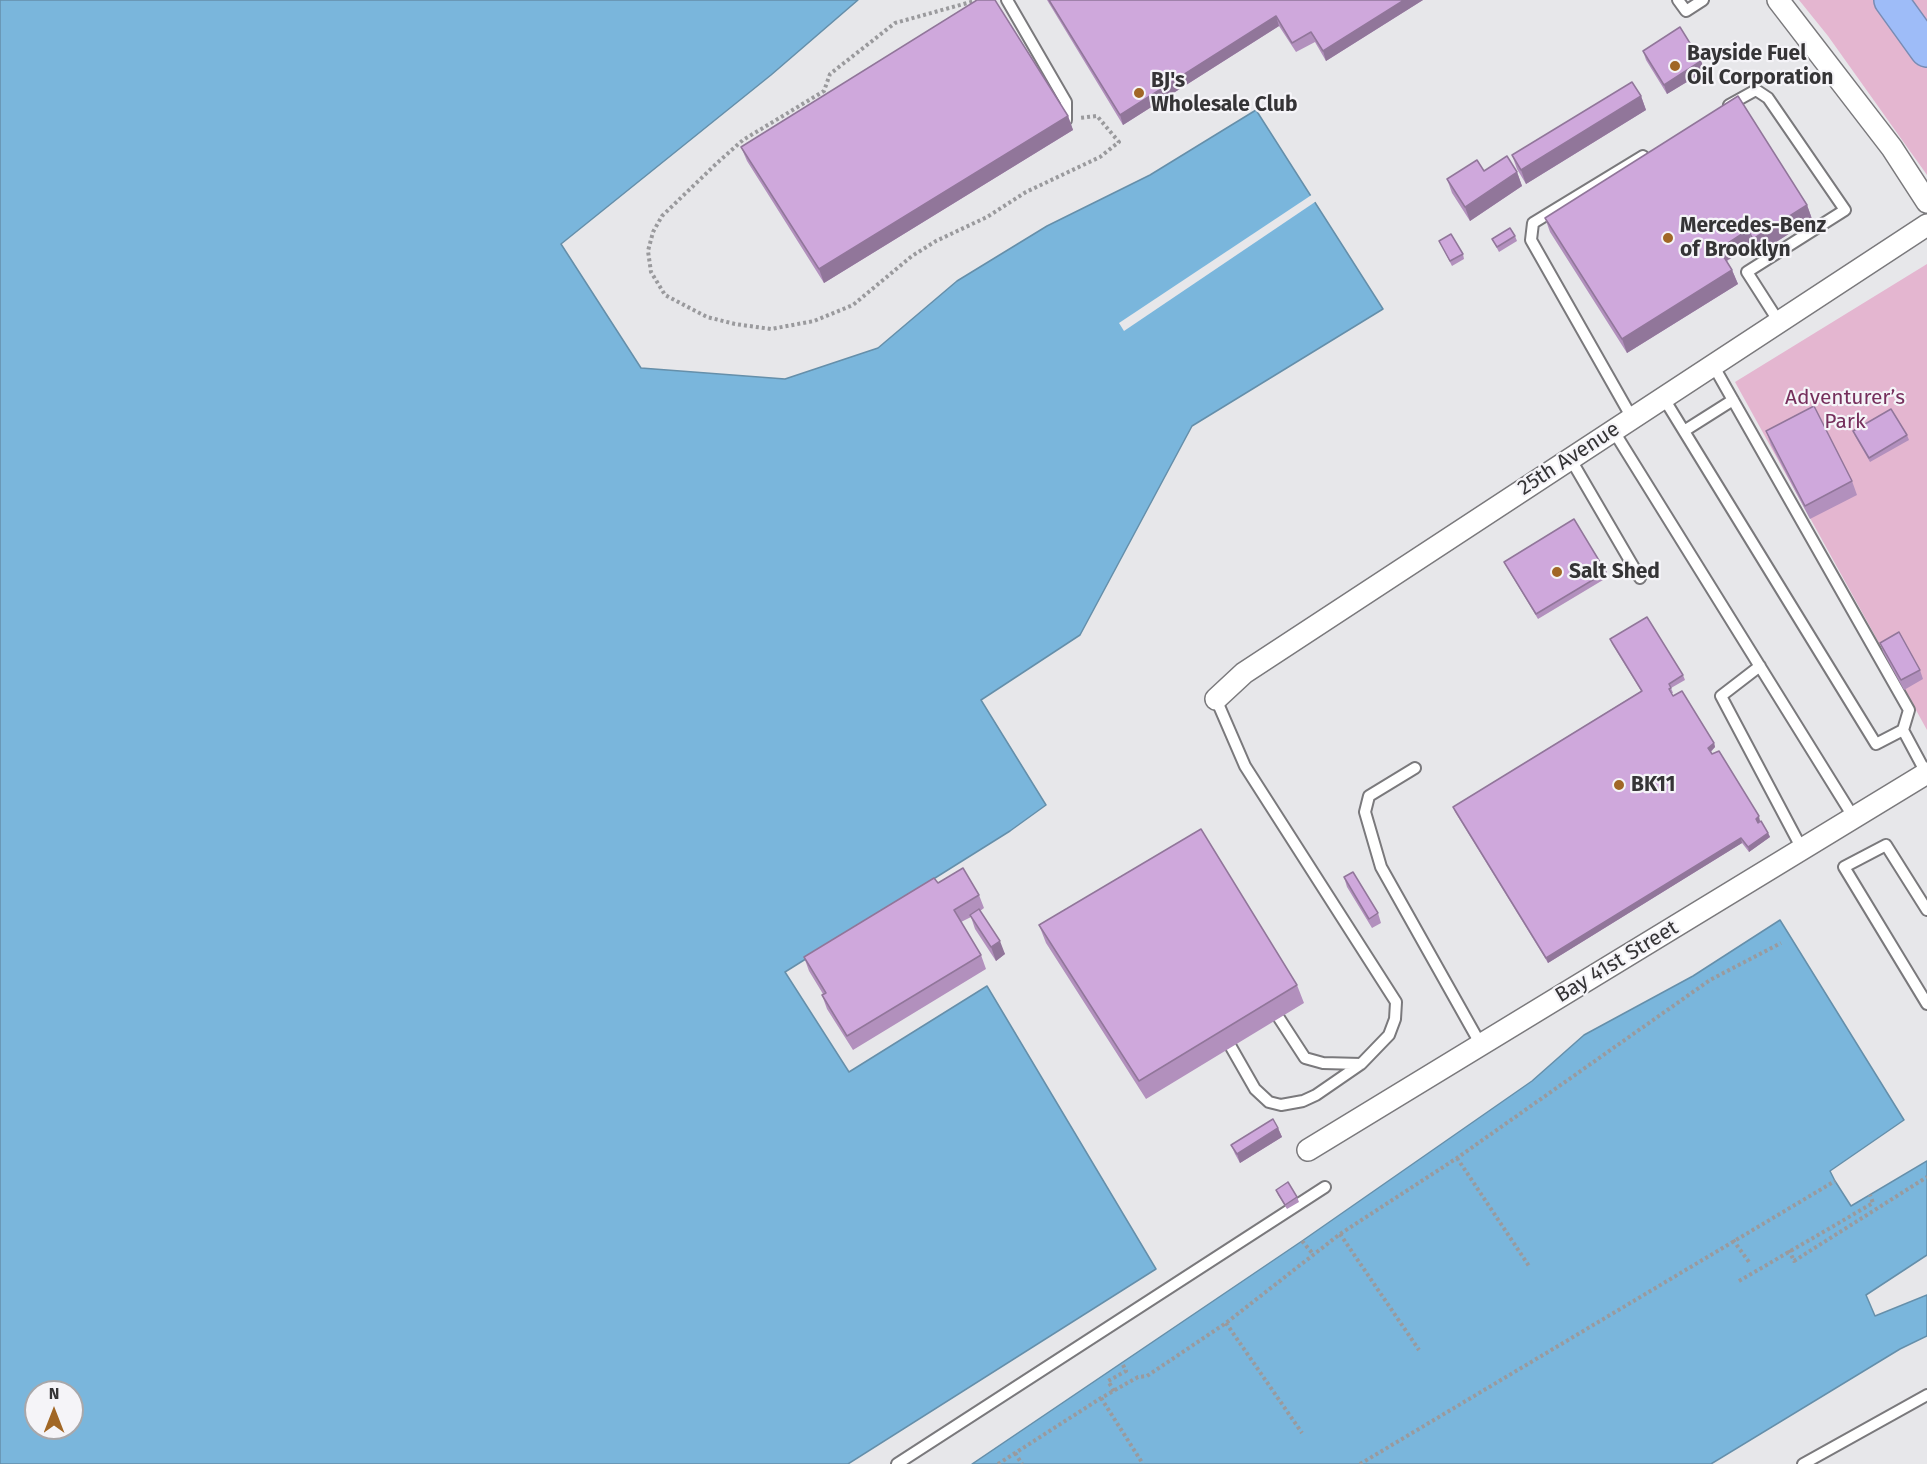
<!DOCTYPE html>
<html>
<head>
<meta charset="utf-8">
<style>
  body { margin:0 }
  #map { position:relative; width:1927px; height:1464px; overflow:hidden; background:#e7e7ea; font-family:"Fira Sans",sans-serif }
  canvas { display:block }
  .north { position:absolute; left:24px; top:1380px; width:60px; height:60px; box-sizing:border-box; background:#f5f4f8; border:2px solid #a8a7aa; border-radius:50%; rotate:0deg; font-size:16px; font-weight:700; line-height:24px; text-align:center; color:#353436 }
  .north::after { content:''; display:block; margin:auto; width:21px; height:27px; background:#a16726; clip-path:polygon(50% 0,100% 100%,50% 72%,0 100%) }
</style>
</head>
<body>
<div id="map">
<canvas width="1927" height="1464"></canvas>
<div class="north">N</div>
</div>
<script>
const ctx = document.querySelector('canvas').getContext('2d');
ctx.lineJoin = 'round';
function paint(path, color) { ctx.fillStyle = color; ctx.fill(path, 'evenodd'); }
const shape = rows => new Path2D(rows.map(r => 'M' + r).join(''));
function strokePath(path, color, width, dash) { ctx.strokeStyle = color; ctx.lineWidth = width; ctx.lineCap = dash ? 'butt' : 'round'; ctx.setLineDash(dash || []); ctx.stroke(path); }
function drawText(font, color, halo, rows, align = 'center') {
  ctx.font = font + ' "Fira Sans",sans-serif'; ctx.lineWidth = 4.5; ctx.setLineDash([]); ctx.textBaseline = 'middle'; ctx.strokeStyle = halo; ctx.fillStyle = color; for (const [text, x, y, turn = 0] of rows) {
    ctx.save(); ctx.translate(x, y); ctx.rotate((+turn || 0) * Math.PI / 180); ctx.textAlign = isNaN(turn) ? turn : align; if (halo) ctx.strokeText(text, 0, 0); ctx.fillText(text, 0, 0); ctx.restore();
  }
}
paint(shape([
  [1799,0,1927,0,1927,175,1828,36],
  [1927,264,1927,730,1735,382]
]), '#e4b6d0');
const water = shape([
  [0,0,858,0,771,75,561,244,641,368,785,379,878,348,957,281,1047,226,1150,175,1256,110,1383,309,1192,426,1080,635,981,700,1046,805,1010,831,785,972,849,1072,987,986,1156,1269,848,1464,0,1464,0,0],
  [36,1392,72,1392,72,1428,36,1428,36,1392],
  [1780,920,1904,1120,1830,1171,1835,1181,1851,1206,1927,1161,1927,1255,1866,1295,1875,1316,1927,1295,1927,1336,1900,1349,1711,1464,972,1464,1302,1241,1532,1081,1584,1035,1693,976,1780,920]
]);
paint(water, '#7ab6dc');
strokePath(water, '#658faa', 1.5);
paint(shape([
  [1313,194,1318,200,1124,331,1119,323]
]), '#e7e7ea');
const service = shape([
  [1007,0,1066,102,1066,120],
  [1678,0,1686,11,1703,0],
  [1729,105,1756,90,1768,98,1845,210,1747,272,1779,322],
  [1713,365,1909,710,1903,730,1926,773],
  [1663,397,1876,744,1903,730],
  [1632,418,1531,240,1533,223,1643,156],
  [1613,430,1854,818],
  [1684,431,1733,400],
  [1570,458,1640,578],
  [1760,666,1721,696,1802,849],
  [1216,699,1245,766,1396,1002,1395,1019,1389,1035,1361,1064,1323,1063,1305,1058,1279,1018],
  [1415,768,1369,796,1365,812,1381,867,1481,1045],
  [1927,910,1886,845,1844,867,1927,1004],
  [1231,1047,1255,1089,1269,1102,1281,1105,1303,1101,1316,1095,1361,1064],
  [897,1464,1325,1187],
  [1803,1464,1927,1395]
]);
const minor = shape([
  [1778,0,1892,148,1927,202],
  [1216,699,1244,673,1927,225],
  [1308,1150,1927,773]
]);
const motorway = shape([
  [1891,0,1927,50]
]);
strokePath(service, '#7a797c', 14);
strokePath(minor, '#7a797c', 24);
strokePath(motorway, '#798cb4', 36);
strokePath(shape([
  [978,0,895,23,830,74,824,91,743,140,716,164,662,216,653,232,648,251,651,272,665,295,707,317,735,324,771,329,814,321,853,305,912,256,936,241,987,217,1026,192,1100,157,1119,142,1097,116,1079,118],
  [1457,1158,1529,1266],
  [1340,1234,1419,1350],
  [1733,1240,1749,1262],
  [1302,1241,1313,1254],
  [1789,1250,1794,1261,1927,1177],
  [1739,1281,1873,1203,1870,1195],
  [1226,1323,1302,1433],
  [1114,1391,1108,1381,1126,1371,1122,1363],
  [1101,1398,1143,1464],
  [1015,1453,1022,1464],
  [998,1464,1101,1398,1138,1377,1147,1376,1226,1323,1340,1234,1457,1158,1710,980,1781,943],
  [1360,1464,1835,1181]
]), '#9a9a9d', 4, [3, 3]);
strokePath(service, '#fff', 10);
strokePath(minor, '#fff', 21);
strokePath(motorway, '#9ebcf8', 33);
paint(shape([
  [1047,0,1423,0,1326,61,1315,42,1296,52,1279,26,1123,125],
  [1643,51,1701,61,1705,71,1667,94,1646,60],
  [1641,96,1646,110,1526,184,1517,169,1512,155],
  [1068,116,1073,130,824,283,747,161,741,147],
  [1484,171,1517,172,1522,186,1470,221,1452,193,1447,179],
  [1807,205,1812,219,1759,253,1753,244,1727,261,1732,270,1738,284,1627,353,1550,232,1545,218],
  [1515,236,1517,241,1499,252,1492,239],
  [1439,241,1463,254,1464,259,1452,266],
  [1766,431,1852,481,1857,495,1810,519,1771,445],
  [1853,431,1907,435,1909,440,1870,462,1855,436],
  [1504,562,1606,572,1608,577,1538,619,1506,566],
  [1610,639,1683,675,1685,680,1671,688,1673,693,1671,693,1714,743,1715,747,1711,752,1760,821,1759,822,1768,833,1770,837,1749,852,1742,843,1548,963,1455,812,1453,807,1641,691,1612,644],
  [1880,643,1920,670,1923,679,1904,690,1883,652],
  [1344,877,1378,913,1381,923,1372,928,1347,887],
  [938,883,979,895,984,908,980,911,1005,954,996,961,975,929,971,917,961,922,981,955,986,969,853,1050,827,1009,822,995,823,994,809,971,804,957],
  [1039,925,1297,985,1304,1003,1146,1099,1046,943],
  [1278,1128,1282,1137,1240,1163,1235,1154,1231,1145],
  [1276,1190,1297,1197,1299,1202,1287,1209,1278,1195]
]), '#b290bd');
paint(shape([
  [1404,0,1423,0,1326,61,1323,51],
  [1276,16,1279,26,1123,125,1120,115],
  [1701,61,1705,71,1667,94,1664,85],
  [1641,96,1646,110,1526,184,1521,170],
  [1068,116,1073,130,824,283,819,269],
  [1517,172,1522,186,1470,221,1465,207],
  [1807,205,1812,219,1759,253,1753,239],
  [1748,230,1753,244,1724,262,1719,249],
  [1732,270,1738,284,1627,353,1622,339],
  [1714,743,1715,747,1710,752,1708,748],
  [1759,816,1760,821,1758,824,1756,819],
  [1768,833,1770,837,1749,852,1748,847],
  [1741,838,1742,843,1548,963,1546,958],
  [1000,941,1005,954,996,961,991,947],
  [1278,1128,1282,1137,1240,1163,1237,1154]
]), '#91769a');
const building = shape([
  [977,0,995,0,1068,116,819,269,741,147,977,0],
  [1049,0,1404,0,1323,51,1311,32,1292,43,1276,16,1120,115,1049,0],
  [1680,27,1701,61,1664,85,1643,51,1680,27],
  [1632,82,1641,96,1521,170,1512,155,1632,82],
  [1738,96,1807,205,1753,239,1748,230,1719,249,1732,270,1622,339,1545,218,1738,96],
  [1507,156,1517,172,1465,207,1447,179,1477,160,1484,171,1507,156],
  [1510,228,1515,236,1497,247,1492,239,1510,228],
  [1451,234,1463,254,1450,261,1439,241,1451,234],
  [1814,406,1852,481,1805,506,1766,431,1814,406],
  [1891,409,1907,435,1869,458,1853,431,1891,409],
  [1574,519,1606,572,1536,614,1504,562,1574,519],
  [1647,617,1683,675,1669,684,1671,688,1669,689,1673,696,1682,691,1714,743,1708,748,1712,754,1719,751,1759,816,1756,819,1758,823,1761,821,1768,833,1748,847,1741,838,1546,958,1453,807,1642,691,1610,639,1647,617],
  [1899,632,1920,670,1901,680,1880,643,1899,632],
  [1201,829,1297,985,1139,1081,1039,925,1201,829],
  [963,868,979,895,954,910,981,955,847,1036,822,995,826,993,804,957,934,878,938,883,963,868],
  [1353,872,1378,913,1369,919,1344,877,1353,872],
  [979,909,1000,941,991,947,970,915,979,909],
  [1273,1119,1278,1128,1237,1154,1231,1145,1273,1119],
  [1288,1182,1297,1197,1285,1205,1276,1190,1288,1182]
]);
paint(building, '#cfa8dc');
strokePath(building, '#91769a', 1.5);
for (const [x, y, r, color] of [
  [1675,66,6,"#a16726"],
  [1139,93,6,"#a16726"],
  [1668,238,6,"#a16726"],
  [1557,572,6,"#a16726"],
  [1619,785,6,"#a16726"]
]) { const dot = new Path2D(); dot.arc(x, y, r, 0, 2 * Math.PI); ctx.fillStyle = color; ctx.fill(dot); strokePath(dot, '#f5f4f8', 2); }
drawText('bold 21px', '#353436', '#f5f4f8', [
  ["Bayside Fuel",1687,54],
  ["Oil Corporation",1687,78],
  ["BJ's",1151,81],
  ["Wholesale Club",1151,105],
  ["Mercedes-Benz",1680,226],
  ["of Brooklyn",1680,250],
  ["Salt Shed",1569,572],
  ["BK11",1631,785]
], 'left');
drawText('21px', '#752f5c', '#f5f4f8', [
  ["Adventurer’s",1845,398],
  ["Park",1845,422]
]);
drawText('21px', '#353436', '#f5f4f8', [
  ["25th Avenue",1569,459,-33],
  ["Bay 41st Street",1617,962,-31]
]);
</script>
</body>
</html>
